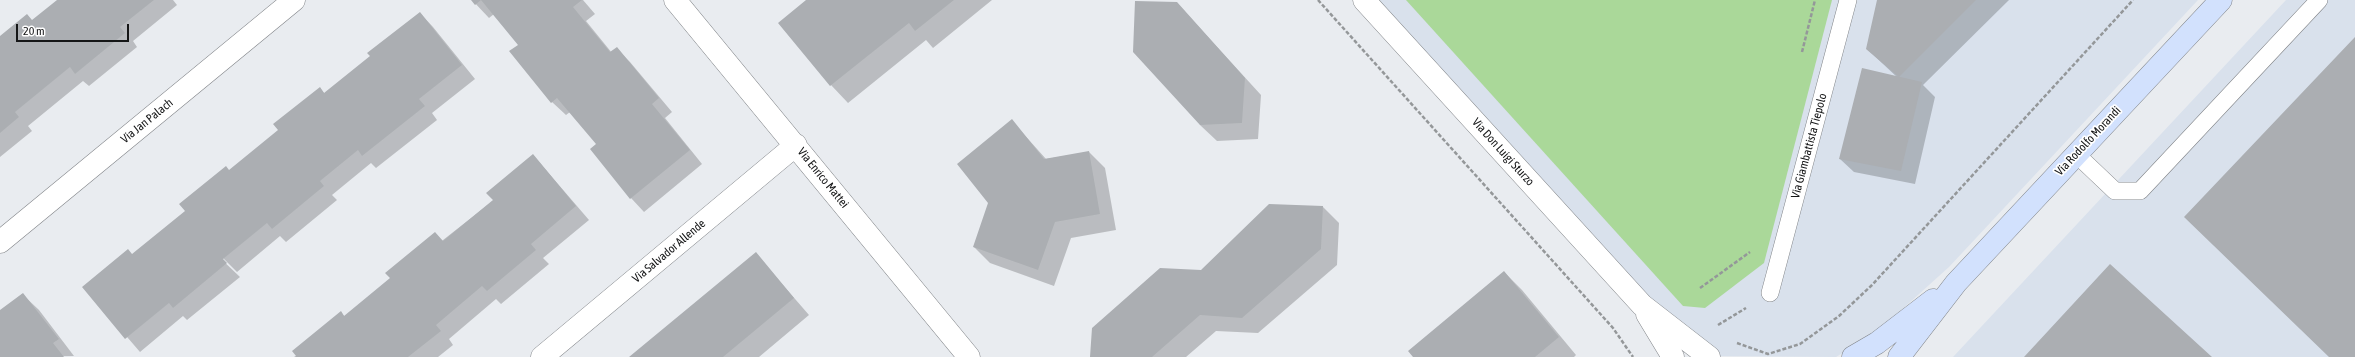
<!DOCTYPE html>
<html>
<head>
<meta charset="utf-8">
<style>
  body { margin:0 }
  #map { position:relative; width:2355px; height:357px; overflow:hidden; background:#e9ecf0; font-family:"Asap Condensed",sans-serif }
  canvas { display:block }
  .scale { position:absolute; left:16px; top:24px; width:113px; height:18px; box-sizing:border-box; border:2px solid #151617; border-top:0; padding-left:5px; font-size:12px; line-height:14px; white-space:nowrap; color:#151617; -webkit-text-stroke:3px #fff; paint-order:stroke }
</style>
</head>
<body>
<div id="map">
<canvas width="2355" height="357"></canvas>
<div class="scale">20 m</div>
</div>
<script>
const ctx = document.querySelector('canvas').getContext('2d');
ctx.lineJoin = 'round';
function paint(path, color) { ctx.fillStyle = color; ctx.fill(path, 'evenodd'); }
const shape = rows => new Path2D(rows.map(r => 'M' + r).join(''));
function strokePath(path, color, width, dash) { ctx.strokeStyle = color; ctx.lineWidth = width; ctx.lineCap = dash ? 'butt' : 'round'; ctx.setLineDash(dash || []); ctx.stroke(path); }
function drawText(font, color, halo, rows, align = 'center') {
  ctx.font = font + ' "Asap Condensed",sans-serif'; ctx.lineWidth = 3.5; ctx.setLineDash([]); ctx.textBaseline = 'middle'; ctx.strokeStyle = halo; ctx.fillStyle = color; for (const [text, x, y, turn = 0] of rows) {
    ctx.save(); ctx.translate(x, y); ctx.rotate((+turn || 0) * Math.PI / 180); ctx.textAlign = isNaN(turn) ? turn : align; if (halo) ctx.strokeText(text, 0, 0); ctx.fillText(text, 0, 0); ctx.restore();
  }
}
paint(shape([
  [1378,0,2198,0,1949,267,1878,331,1836,357,1718,356,1648,298],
  [2286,0,2355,0,2355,357,1953,357]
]), '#d9e1ec');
paint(shape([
  [1406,0,1832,0,1764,263,1705,308,1683,306]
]), '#aad899');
paint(shape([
  [58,0,173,0,177,5,133,41,137,47,89,86,83,81,28,126,32,131,0,157,0,37,32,21],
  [472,0,583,0,595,14,586,21,612,53,617,49,630,62,672,112,665,118,702,164,644,212,631,198,597,144,570,112,566,115,552,102,519,45,494,14,489,18],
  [808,0,992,0,933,48,926,40,848,103,831,85,780,23],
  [1878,0,2009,0,1923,85,1935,97,1915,184,1854,172,1840,159,1898,78,1867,49],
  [1177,3,1261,95,1258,139,1217,141,1200,125],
  [420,13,433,27,475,79,432,113,437,120,376,168,371,163,332,195,337,200,286,242,280,236,237,272,220,255,218,256,240,277,187,320,183,316,140,352,84,287,133,255,186,211,229,171,280,130,320,88,325,94,371,57],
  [1012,121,1046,159,1089,152,1105,168,1116,230,1071,238,1054,286,990,263,974,247,989,203],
  [533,155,589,220,543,258,549,264,501,304,496,299,449,339,453,345,438,357,296,357,341,312,345,317,494,200],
  [1323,207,1339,223,1337,265,1258,333,1216,331,1186,357,1091,357,1202,271],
  [756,254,809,315,759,357,631,357],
  [1504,272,1522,290,1576,355,1574,357,1414,357],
  [22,294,39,310,74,356,0,357,0,312]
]), '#0003');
paint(shape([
  [57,0,154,0,120,27,125,33,75,74,70,67,15,112,19,117,0,133,0,36,27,14,32,20],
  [471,0,481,0,475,5],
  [481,0,582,0,573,7,610,52,617,47,659,98,652,104,690,150,630,199,590,149,596,144,557,98,551,103,509,51,518,45],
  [806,0,954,0,915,31,909,23,830,86,778,23],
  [1877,0,1976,0,1899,77,1866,49],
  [1135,1,1177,2,1245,78,1242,123,1200,125,1133,52],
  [420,12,462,65,419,99,425,106,362,156,358,150,320,181,324,186,272,229,267,223,223,259,227,263,173,308,169,303,125,339,82,287,128,249,132,254,185,211,179,204,226,166,229,170,278,130,273,124,320,87,324,93,370,56,367,53],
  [2355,37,2355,357,2329,357,2184,217],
  [1862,68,1922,82,1901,171,1839,159],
  [1012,119,1044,159,1089,151,1100,214,1055,222,1038,270,973,247,988,203,957,164],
  [533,154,576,206,531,244,536,250,487,291,482,286,436,325,441,331,408,357,294,357,296,356,292,351,341,311,344,316,390,278,385,273,435,232,443,241,493,200,486,193],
  [1269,204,1323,206,1321,249,1242,318,1200,315,1152,357,1090,357,1092,328,1160,268,1201,270],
  [756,252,794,298,723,357,629,357],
  [2110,264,2212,357,2024,357],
  [1504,271,1559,337,1535,357,1413,357,1408,351],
  [23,293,59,339,53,343,64,357,0,357,0,310]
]), '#abaeb2');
const lane = shape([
  [2076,154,2115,191,2140,191,2319,0],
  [1770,293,1848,0]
]);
const street = shape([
  [675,0,969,357],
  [1364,0,1642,305,1709,357],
  [0,242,294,0],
  [1647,314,1673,357],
  [542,357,796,145]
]);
const secondary = shape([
  [1853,357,1877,343,1933,300],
  [1899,357,1956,283,2221,0]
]);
strokePath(lane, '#7f8286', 18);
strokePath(street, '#7f8286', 23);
strokePath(secondary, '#7f8286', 23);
strokePath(shape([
  [1318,0,1613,328,1633,357],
  [1802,52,1815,0],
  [1700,288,1750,252],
  [1718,325,1746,308],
  [1737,343,1768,354,1800,344,1839,316,1872,285,2133,0]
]), '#949799', 2.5, [4, 2]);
strokePath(lane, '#fff', 17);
strokePath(street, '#fff', 22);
strokePath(secondary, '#d2e1fd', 22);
drawText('12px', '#151617', '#fff', [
  ["Via Jan Palach",147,121,-39],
  ["Via Rodolfo Morandi",2088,141,-47],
  ["Via Giambattista Tiepolo",1809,146,-75],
  ["Via Don Luigi Sturzo",1503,152,48],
  ["Via Enrico Mattei",823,178,51],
  ["Via Salvador Allende",669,251,-40]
]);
</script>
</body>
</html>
